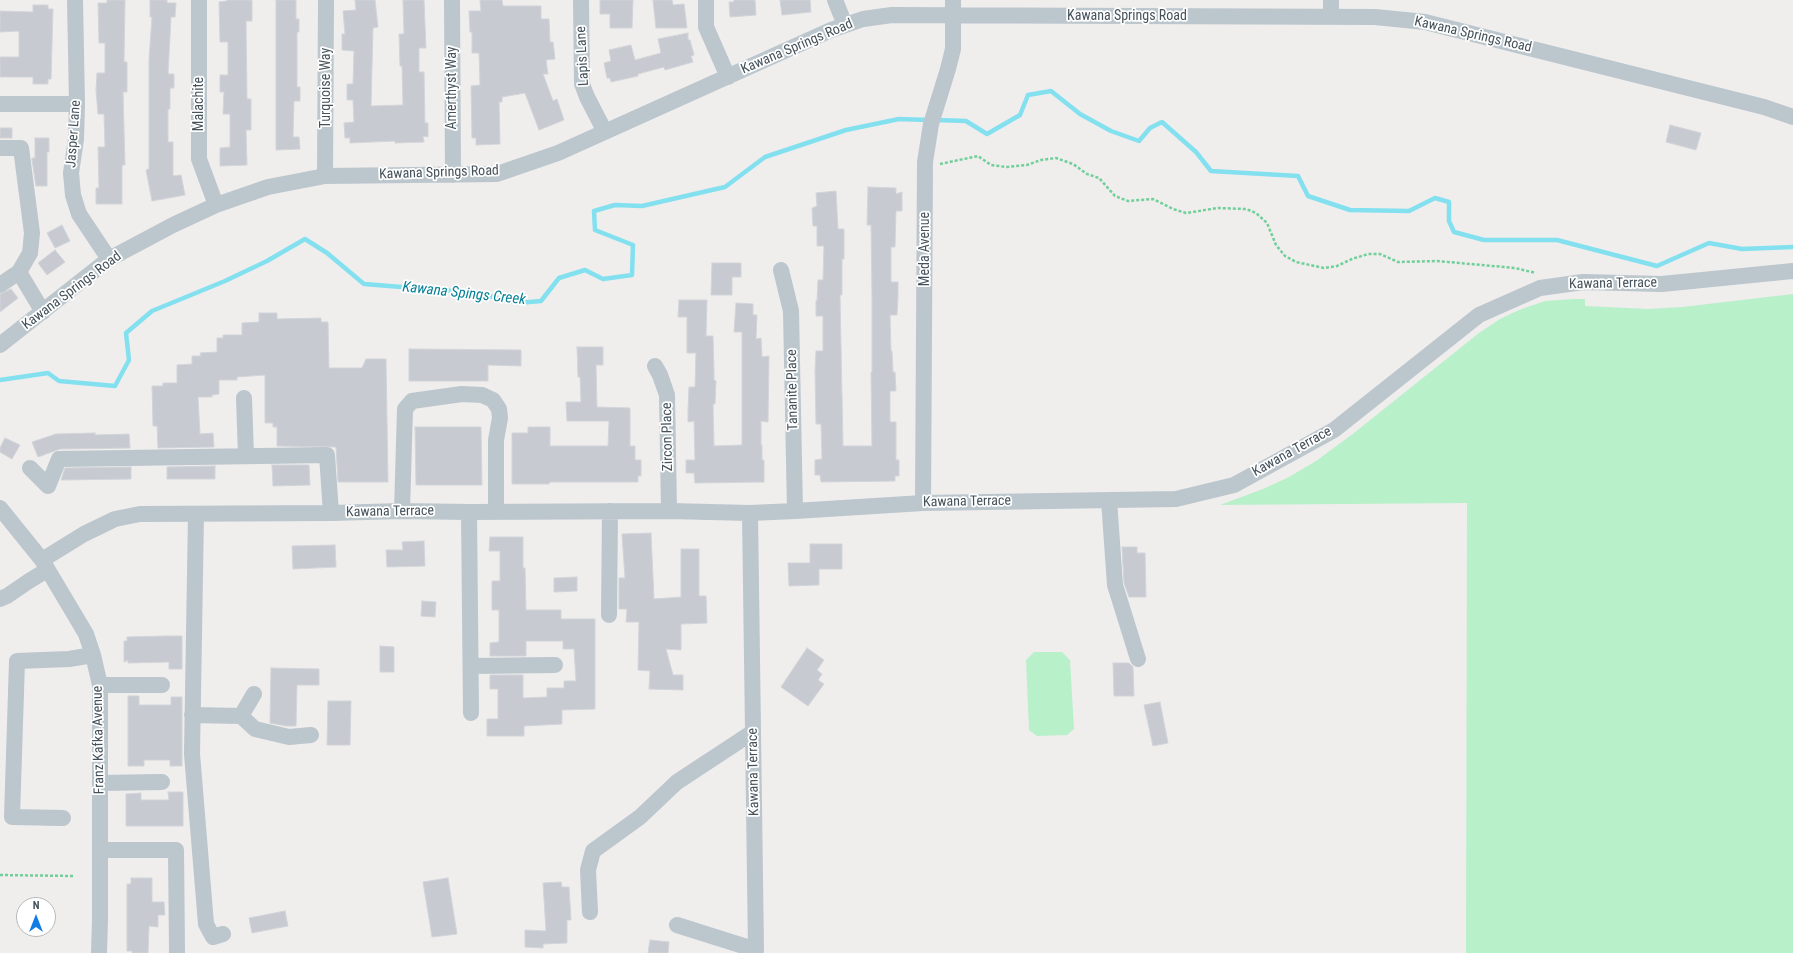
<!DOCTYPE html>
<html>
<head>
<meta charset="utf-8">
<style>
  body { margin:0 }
  #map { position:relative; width:1793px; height:953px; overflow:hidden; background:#f0eded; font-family:"Roboto Condensed",sans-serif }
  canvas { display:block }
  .north { position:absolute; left:16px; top:897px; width:40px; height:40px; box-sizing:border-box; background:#fff; border:1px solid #b5babd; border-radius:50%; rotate:0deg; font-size:11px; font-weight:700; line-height:16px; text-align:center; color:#45525b }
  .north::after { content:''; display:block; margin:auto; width:14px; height:18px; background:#117ce6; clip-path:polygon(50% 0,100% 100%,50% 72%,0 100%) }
</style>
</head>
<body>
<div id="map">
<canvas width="1793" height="953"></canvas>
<div class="north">N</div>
</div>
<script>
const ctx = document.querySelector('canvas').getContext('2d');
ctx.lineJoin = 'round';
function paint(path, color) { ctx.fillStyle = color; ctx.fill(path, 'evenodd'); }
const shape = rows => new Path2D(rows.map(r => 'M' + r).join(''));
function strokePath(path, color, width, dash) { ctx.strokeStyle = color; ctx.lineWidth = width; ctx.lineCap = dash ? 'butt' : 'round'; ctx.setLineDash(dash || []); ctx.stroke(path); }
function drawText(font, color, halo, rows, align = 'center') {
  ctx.font = font + ' "Roboto Condensed",sans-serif'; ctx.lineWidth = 3.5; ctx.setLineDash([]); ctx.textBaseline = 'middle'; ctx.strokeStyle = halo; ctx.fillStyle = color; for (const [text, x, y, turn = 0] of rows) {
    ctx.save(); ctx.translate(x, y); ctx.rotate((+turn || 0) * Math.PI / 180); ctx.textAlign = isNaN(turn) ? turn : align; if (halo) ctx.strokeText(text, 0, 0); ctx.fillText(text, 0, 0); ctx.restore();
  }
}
paint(shape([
  [1793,294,1793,953,1466,953,1467,503,1220,505,1263,489,1289,477,1316,461,1354,433,1479,333,1500,319,1519,310,1545,301,1573,299,1585,299,1585,306,1648,309,1682,307],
  [1034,652,1062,652,1070,660,1074,729,1067,735,1037,736,1029,730,1026,660]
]), '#b8f0ca');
strokePath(shape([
  [936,120,966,121,987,134,1020,115,1028,95,1051,91,1080,114,1111,131,1139,141,1150,128,1162,122,1196,152,1211,171,1298,176,1308,196,1350,210,1409,211,1435,198,1449,202,1449,221,1454,232,1484,240,1557,240,1657,266,1709,243,1742,249,1793,247],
  [0,380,48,373,59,381,115,386,129,360,126,333,152,311,225,281,267,261,305,239,327,253,364,284,477,293,518,303,541,301,559,278,585,270,603,279,632,275,633,245,595,230,594,211,615,205,642,206,725,187,765,157,846,130,899,119,929,120]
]), '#83e0ef', 4.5);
const building = shape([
  [107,0,125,0,124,62,127,62,127,92,123,92,125,165,122,165,122,204,96,204,96,188,99,188,98,147,105,147,104,114,98,114,96,90,97,73,105,73,105,43,99,43,98,3,107,3,107,0],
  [150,0,167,0,167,3,176,3,175,17,171,17,168,74,174,74,174,88,170,88,170,109,168,109,168,142,173,142,173,176,181,175,185,195,152,201,146,170,149,169,149,59,152,17,150,17,150,0],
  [227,0,252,0,252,21,246,21,247,99,251,99,251,130,246,130,247,165,220,166,220,148,230,147,230,114,223,114,224,92,220,92,220,75,228,75,228,42,220,42,219,2,227,1,227,0],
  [276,0,296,0,296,19,299,19,299,32,297,32,297,87,300,87,300,101,294,101,293,137,299,137,300,149,276,150,276,0],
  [355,0,375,0,378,27,373,28,371,106,403,105,402,66,400,66,399,34,404,34,403,0,424,0,426,48,419,48,419,72,424,72,425,123,428,123,428,137,423,136,424,142,395,143,395,141,350,143,350,138,345,138,344,123,354,122,353,100,347,100,347,84,353,84,354,51,342,50,342,34,345,34,343,11,356,10,355,0],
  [480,0,502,0,503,6,541,6,541,19,549,19,550,42,553,42,555,59,546,60,548,74,543,74,553,101,557,99,564,120,539,130,525,93,502,97,502,102,499,102,500,144,476,145,476,138,472,138,471,86,480,85,479,53,472,53,472,32,470,32,469,11,481,11,480,0],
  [600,0,633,0,632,28,610,28,610,14,600,14,600,0],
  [653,0,672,0,673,5,684,4,687,28,656,28,653,0],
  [734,0,755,0,756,15,730,17,729,2,734,2,734,0],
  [780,0,810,0,811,12,782,15,780,0],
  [33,5,48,5,48,9,53,9,51,79,48,79,48,84,33,84,33,77,0,77,0,57,19,57,19,31,0,32,0,11,33,12,33,5],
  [688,33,688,40,690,40,694,55,691,56,693,62,665,70,664,67,638,74,638,76,611,82,610,78,607,78,604,63,611,61,609,50,631,45,635,60,661,53,658,39,688,33],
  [1670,125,1701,133,1696,150,1666,142,1670,125],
  [0,128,12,128,12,138,0,138,0,128],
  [35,138,49,138,49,152,47,152,47,186,36,186,32,160,32,158,35,158,35,138],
  [868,187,896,188,896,194,902,192,902,211,896,211,895,247,891,247,891,282,898,282,898,296,897,315,890,315,891,351,892,351,893,372,895,372,896,391,890,391,890,422,896,422,896,460,899,460,899,476,895,476,895,481,821,482,820,475,815,475,815,460,822,459,821,424,816,424,815,372,816,351,823,351,823,316,816,316,816,301,817,301,818,280,823,280,824,246,817,246,817,226,813,226,812,208,817,206,816,193,836,191,838,229,844,229,844,259,842,259,842,295,840,295,843,446,872,446,871,372,872,372,872,296,871,225,867,225,868,187],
  [62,225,70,241,55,248,47,233,62,225],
  [55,250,65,262,47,275,38,263,55,250],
  [712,263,741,263,741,277,732,277,732,295,711,295,712,263],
  [11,289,18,298,0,312,0,294,11,289],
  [679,300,707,300,706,336,713,336,714,373,714,380,716,381,715,404,713,404,714,446,742,445,742,332,734,332,736,303,753,304,753,315,757,315,756,339,761,338,762,357,769,356,768,422,761,421,761,445,762,445,762,460,764,460,764,482,695,483,694,473,686,473,686,460,695,460,694,421,688,422,688,409,689,387,695,387,696,353,687,353,687,317,678,317,679,300],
  [259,313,277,313,277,319,321,318,321,322,328,322,329,368,362,368,366,359,386,359,388,482,338,482,336,447,277,446,277,427,273,427,273,423,265,423,265,375,237,377,237,380,219,380,219,394,212,395,212,397,198,397,200,434,213,433,214,447,158,448,157,426,153,426,152,386,163,386,163,383,177,383,177,365,192,364,192,356,201,356,200,353,217,352,217,338,223,338,223,335,242,335,242,323,259,322,259,313],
  [577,347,603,347,603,365,596,365,597,407,630,408,630,446,635,446,635,460,641,460,641,476,638,476,638,482,550,482,549,484,512,484,512,433,528,433,528,427,550,427,550,446,608,446,609,421,567,421,566,402,581,402,580,377,578,377,577,347],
  [409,349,521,350,521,366,488,365,488,381,409,381,409,349],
  [415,427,481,427,482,485,416,485,415,427],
  [95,433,95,435,129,434,130,448,60,449,38,457,32,442,56,434,95,433],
  [5,438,20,445,12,459,0,452,0,448,5,438],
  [272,465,309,465,310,485,273,486,272,465],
  [215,466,215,479,167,479,167,467,215,466],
  [131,467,131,479,61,480,65,468,131,467],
  [651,533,654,599,681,597,681,549,699,549,699,596,706,596,707,623,681,624,681,650,666,649,673,675,683,675,683,690,649,689,650,671,638,670,639,622,626,622,627,609,619,609,619,578,625,578,622,534,651,533],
  [490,537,523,537,523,568,525,568,526,610,561,610,561,619,595,619,595,709,562,710,562,724,524,726,524,736,487,736,487,719,498,719,498,689,490,689,490,675,523,675,523,698,547,697,547,688,564,688,564,681,576,681,574,649,563,649,563,641,526,641,526,656,490,656,490,643,499,642,499,610,492,610,492,581,500,581,500,551,489,551,490,537],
  [424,541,425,566,387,567,386,550,403,550,402,542,424,541],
  [810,544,842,544,842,569,819,569,819,585,789,586,788,563,810,563,810,544],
  [335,545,336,567,293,569,292,546,335,545],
  [1122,547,1137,547,1137,553,1145,553,1146,597,1129,597,1124,583,1122,547],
  [577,577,577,591,554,592,554,578,577,577],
  [422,601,436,602,435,617,421,616,422,601],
  [165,636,182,636,182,669,169,669,169,662,128,663,128,660,124,662,124,641,127,641,127,637,165,636],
  [380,646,394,647,394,672,380,672,380,646],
  [807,648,824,660,817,670,822,674,818,680,824,684,808,706,781,687,807,648],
  [1113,663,1129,663,1133,667,1134,696,1114,696,1113,663],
  [271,668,319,669,319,685,297,685,296,726,286,726,270,723,271,668],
  [128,696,139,696,139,705,171,705,171,697,182,697,182,766,170,766,170,760,144,760,144,766,128,766,128,696],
  [328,701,351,701,350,745,327,745,328,701],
  [1160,702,1168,743,1153,746,1144,705,1160,702],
  [168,792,183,792,183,826,126,826,126,794,141,793,141,800,169,800,168,792],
  [131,878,152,878,152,902,164,902,165,915,158,915,158,927,149,926,148,953,132,953,132,951,127,951,127,884,131,884,131,878],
  [448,878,457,934,432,937,423,882,448,878],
  [561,882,562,887,569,887,571,920,567,920,567,943,543,944,543,948,525,947,525,930,546,931,543,883,561,882],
  [285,911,288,926,252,933,249,918,285,911],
  [650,940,669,942,668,953,648,953,650,940]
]);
paint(building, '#c7cad0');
strokePath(building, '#d1d4d9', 1);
strokePath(shape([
  [940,164,978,156,991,165,1006,167,1027,165,1041,160,1056,158,1073,164,1087,174,1099,178,1115,196,1128,201,1153,199,1173,209,1186,213,1218,208,1246,209,1256,213,1267,223,1276,245,1285,256,1296,262,1324,268,1337,266,1352,259,1368,254,1380,254,1398,262,1437,261,1515,268,1536,273],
  [0,875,74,876]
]), '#6fd09a', 2.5, [3, 2]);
strokePath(shape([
  [75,0,77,104,76,139,71,173,73,195,79,214,109,259],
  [199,0,199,159,216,205],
  [452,0,453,175],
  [581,0,582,84,587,97,605,132],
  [706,0,706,27,728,77],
  [835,0,845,25],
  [1331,0,1331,17],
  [0,104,77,104],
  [0,148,21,148,32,233,30,253,19,272,0,285],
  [325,176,326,0],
  [781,270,791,311,795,511],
  [19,272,43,312],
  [0,345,109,259,173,225,216,205,268,187,325,176,497,174,558,153,831,30,863,19,892,15,1375,17,1425,22,1764,107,1793,117],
  [655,366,660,375,667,395,669,511],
  [244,398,246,456],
  [30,468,48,486,59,459,327,455,331,513],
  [1109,500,1115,585,1138,659],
  [923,503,925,162,931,124,948,69,953,49,953,0],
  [0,508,42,560,86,634,93,655,100,685,100,920,99,953],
  [402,511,405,409,412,401,462,394,482,395,493,400,499,409,500,418,496,440,496,512],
  [469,512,471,713],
  [196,514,192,754,206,924,213,937,223,934],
  [42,560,84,534,115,519,140,514,331,513,402,511,469,512,669,511,750,513,795,511,923,503,1176,499,1234,485,1334,430,1479,315,1540,288,1583,282,1662,284,1793,271],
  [0,599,7,596,29,581,47,570],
  [609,615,610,511],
  [471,666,555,665],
  [100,685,162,685],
  [192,715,241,716,254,694],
  [241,716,255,729,289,737,311,735],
  [100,783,162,782],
  [63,818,12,817,17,661,69,659,93,655],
  [100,850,176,850,177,952],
  [590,912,588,870,593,851,640,817,677,782,753,732],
  [677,925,756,950,750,513]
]), '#bbc6cd', 16);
drawText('14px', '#45525b', '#fff', [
  ["Kawana Springs Road",1127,16],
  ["Kawana Springs Road",1473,35,13],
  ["Kawana Springs Road",797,47,-23],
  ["Lapis Lane",583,56,-93],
  ["Turquoise Way",326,88,-90],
  ["Amerthyst Way",452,88,-90],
  ["Malachite",199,104,-90],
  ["Jasper Lane",74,134,-86],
  ["Kawana Springs Road",439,173,-2],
  ["Meda Avenue",925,249,-90],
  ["Kawana Terrace",1613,284,-1],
  ["Kawana Springs Road",72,291,-37],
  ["Tananite Place",793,390,-91],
  ["Zircon Place",668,437,-91],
  ["Kawana Terrace",1292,452,-29],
  ["Kawana Terrace",967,502,-1],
  ["Kawana Terrace",390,512,-1],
  ["Franz Kafka Avenue",99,740,-91],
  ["Kawana Terrace",754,772,-91]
]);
drawText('italic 15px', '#088196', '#fff', [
  ["Kawana Spings Creek",464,294,6]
]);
</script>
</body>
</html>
